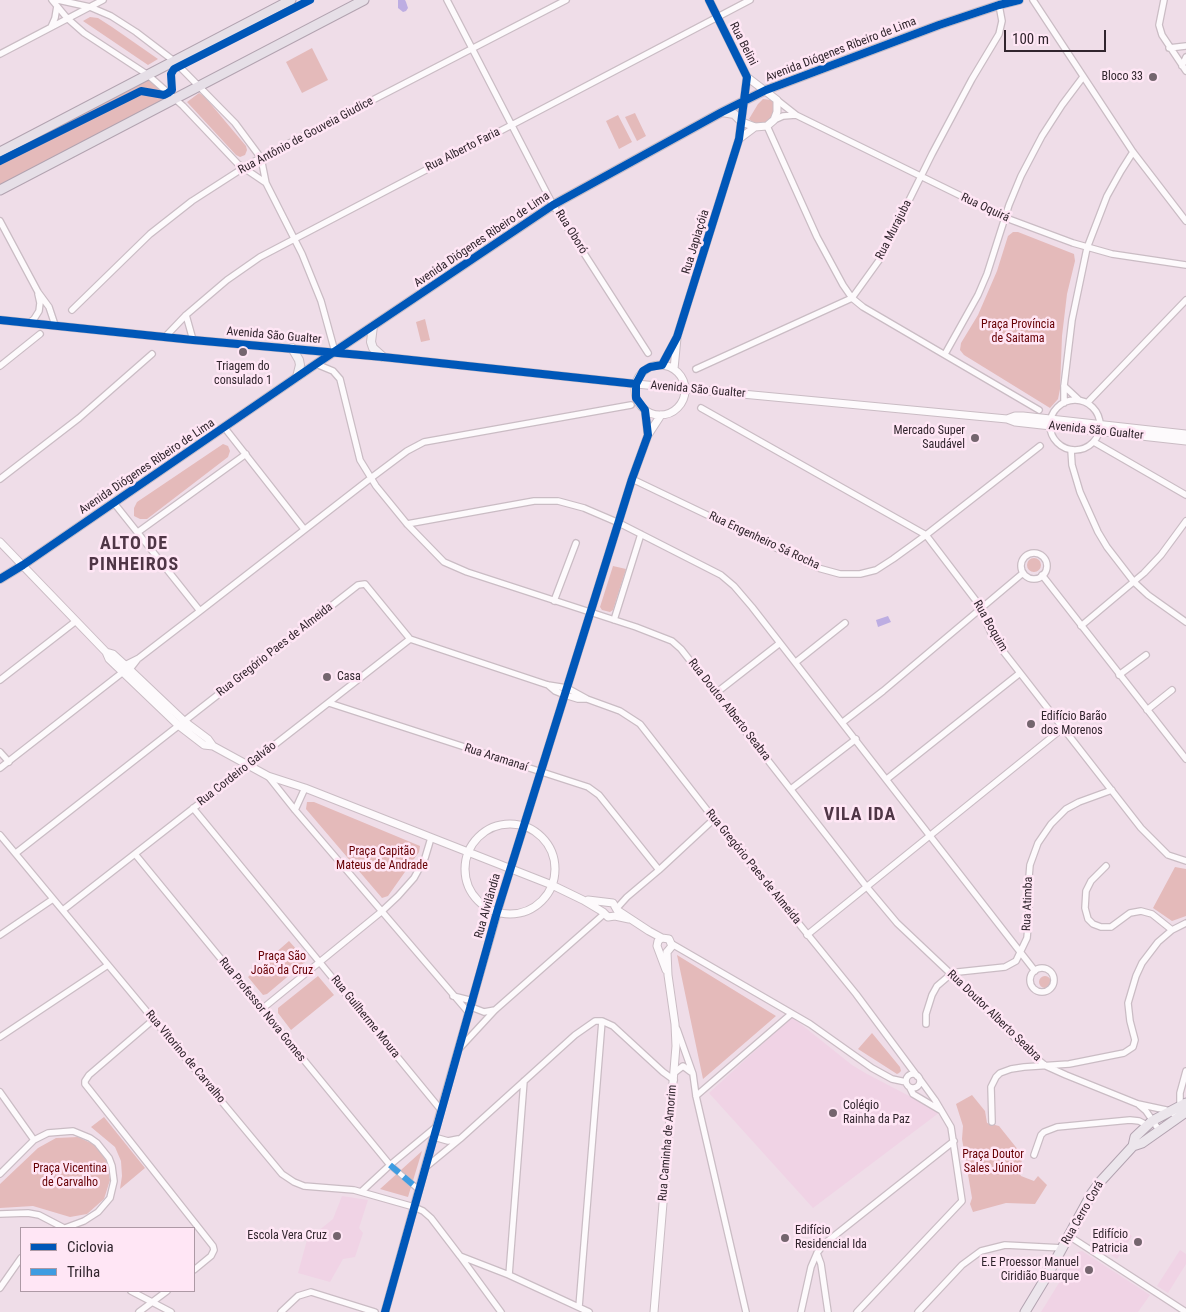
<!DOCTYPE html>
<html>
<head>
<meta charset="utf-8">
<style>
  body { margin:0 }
  #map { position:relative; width:1186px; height:1312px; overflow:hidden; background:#efdde8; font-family:"Roboto Condensed",sans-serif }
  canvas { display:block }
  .legend { position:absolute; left:20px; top:1227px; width:175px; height:65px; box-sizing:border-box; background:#ffe6f5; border:1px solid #ad99a5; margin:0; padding:6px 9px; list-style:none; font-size:15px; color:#31252d }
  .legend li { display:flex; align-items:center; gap:10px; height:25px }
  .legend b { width:25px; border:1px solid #ad99a5 }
  .scale { position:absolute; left:1004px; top:30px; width:102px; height:22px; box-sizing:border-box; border:2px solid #31252d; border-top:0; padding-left:6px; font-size:15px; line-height:18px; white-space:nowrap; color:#31252d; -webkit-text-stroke:4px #ffe6f5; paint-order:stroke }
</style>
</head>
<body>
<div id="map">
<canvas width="1186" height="1312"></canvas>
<ul class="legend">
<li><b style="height:6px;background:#0057b8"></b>Ciclovia</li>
<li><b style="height:6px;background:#3e9ce1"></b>Trilha</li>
</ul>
<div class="scale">100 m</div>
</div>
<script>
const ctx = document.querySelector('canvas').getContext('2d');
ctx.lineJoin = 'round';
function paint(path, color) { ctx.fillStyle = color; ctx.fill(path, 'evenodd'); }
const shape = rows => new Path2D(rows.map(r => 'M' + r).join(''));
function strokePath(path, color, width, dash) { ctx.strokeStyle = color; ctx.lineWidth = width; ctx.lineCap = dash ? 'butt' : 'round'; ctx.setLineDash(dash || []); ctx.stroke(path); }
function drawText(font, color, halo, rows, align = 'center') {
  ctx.font = font + ' "Roboto Condensed",sans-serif'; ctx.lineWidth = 5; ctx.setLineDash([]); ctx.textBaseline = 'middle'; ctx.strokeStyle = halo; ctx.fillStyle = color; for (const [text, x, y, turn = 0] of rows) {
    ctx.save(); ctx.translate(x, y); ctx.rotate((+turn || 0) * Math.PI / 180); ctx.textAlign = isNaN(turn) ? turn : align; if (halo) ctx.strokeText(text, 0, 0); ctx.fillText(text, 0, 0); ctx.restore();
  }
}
paint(shape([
  [792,1017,852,1065,867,1074,940,1112,813,1208,709,1093],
  [342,1196,368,1200,359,1228,363,1233,355,1257,343,1259,330,1282,298,1273,307,1240,333,1219],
  [1123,1230,1132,1236,1117,1259,1108,1253],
  [1180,1250,1186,1254,1186,1264,1168,1293,1157,1286],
  [1082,1251,1150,1295,1138,1312,1041,1312,1078,1252]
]), '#f0d3e5');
paint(shape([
  [90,17,98,18,112,27,158,59,148,65,83,21],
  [312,48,328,80,302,93,286,62],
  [149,80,169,97,0,186,0,157],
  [199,93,204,96,246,146,247,150,245,155,240,157,236,155,187,102],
  [763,99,771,100,775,103,774,115,768,123,755,124,749,119,758,104],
  [635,113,646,136,637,141,625,117],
  [618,115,632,142,619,149,606,121],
  [1013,232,1018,232,1074,254,1075,261,1067,294,1062,336,1060,389,1058,399,1050,408,964,355,960,350,961,343,978,315,997,271,1008,236],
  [425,319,430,340,421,342,416,322],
  [223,444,228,446,230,451,228,457,147,519,140,519,134,516,134,508,137,502],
  '1027 565a7 7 0 1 1 14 0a7 7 0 1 1-14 0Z',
  [613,566,626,569,613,610,610,612,602,610,600,607],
  [307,802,314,802,420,846,419,852,388,896,382,898,306,809],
  [1175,867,1186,869,1186,916,1172,921,1153,908],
  [289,941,305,959,305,962,267,994,263,995,248,977],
  [677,955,776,1016,703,1079],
  [318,976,334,995,291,1030,278,1013,278,1008],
  '1039 982a6 6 0 1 1 12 0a6 6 0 1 1-12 0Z',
  [872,1033,900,1067,901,1071,899,1073,897,1074,858,1049],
  [972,1095,985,1111,987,1123,999,1126,1023,1156,1019,1172,1021,1176,1034,1181,1038,1176,1047,1185,1035,1204,1006,1203,973,1212,970,1204,972,1198,962,1139,963,1126,956,1104],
  [104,1117,145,1168,120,1189,122,1176,121,1161,115,1147,91,1127],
  [78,1137,95,1145,106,1160,110,1180,104,1199,87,1214,70,1217,33,1206,0,1208,0,1184,38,1148,56,1138],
  [422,1151,408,1197,380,1189]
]), '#e4baba');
paint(shape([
  [398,0,405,0,406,2,408,8,406,11,403,12,398,8],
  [888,616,891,622,878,627,876,620]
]), '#bdade2');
const pedestrian = shape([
  [390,1165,419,1190]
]);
const minor = shape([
  [52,0,67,18,84,33,148,75,183,106,238,164,266,183],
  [58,0,90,7,111,16,136,32,174,61,235,123,261,158,266,183,302,254,321,301,335,352],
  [447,0,553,205,648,353],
  [1033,0,1133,152,1186,221],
  [1164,0,1159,25,1162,35,1186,71],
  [51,27,55,18,57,6],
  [1169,48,1186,46],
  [0,54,103,0],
  [1182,66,1186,57],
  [777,100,796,115,1006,218,1073,243,1112,254,1186,265],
  [774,120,783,116,796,115],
  [767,126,817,237,843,285,852,298,863,307,1039,410],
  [0,221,38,292,49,307,55,325],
  [72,310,150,234,192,201,251,163,566,0],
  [186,315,193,340],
  [29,323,34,319,39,311,40,303,38,294],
  [165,337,186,315,227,280,260,257,750,0],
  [945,354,978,295,987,274,1009,205,1021,176,1042,136,1062,105,1083,77],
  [316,364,333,371,340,379,360,460,376,486,407,524,444,562,467,572,636,627,672,641,681,649,866,886,897,923,951,974,1029,1052,1046,1066,1066,1075,1138,1104,1166,1110,1179,1116],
  [0,366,40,334],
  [696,369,852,298,880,259,932,154,972,79,999,34,1002,21,999,5],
  [1064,386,1079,400],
  '1050 425a25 25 0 1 1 50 0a25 25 0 1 1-50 0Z',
  [1064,403,1064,386,1072,320,1087,248,1107,196,1121,171,1133,152],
  [1087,403,1186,300],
  [701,408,926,535,977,602,992,635,1003,651,1141,828,1168,855,1186,861],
  [224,427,304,529],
  [1094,442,1186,495],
  [1071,450,1072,465,1080,492,1098,532,1107,547,1134,582,1148,595,1186,622],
  [0,479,79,418,152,354],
  [632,479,818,568,840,574,860,574,876,570,893,559,926,535,1040,446],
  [114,503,200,611],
  [407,524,534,501,558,501,584,508,619,523,721,575,734,586,752,607,1035,971],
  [138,532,246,454],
  '1021 566a13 13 0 1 1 26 0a13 13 0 1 1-26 0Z',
  [1042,575,1186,759],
  [554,601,576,543],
  [614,620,641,534],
  [1081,626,1144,573,1161,555,1186,521],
  [796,662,845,623],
  [124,667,125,665,139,658,200,611,371,478,407,451,424,442,631,405],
  [1119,675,1146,655],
  [0,680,76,621],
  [548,685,555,691,565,695,578,699,587,699],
  [716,693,780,643],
  [329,703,588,787,599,795,659,870],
  [1147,710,1172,690],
  [843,722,883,691,1023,573],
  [0,752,9,762],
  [0,768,123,672,130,669,137,660],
  [268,776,295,810,469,1013],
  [887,779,1020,673],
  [791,789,856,739],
  [193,808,441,1110],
  [295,810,305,788],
  [0,835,282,1174,294,1182,304,1186,354,1190,414,1207,423,1211,431,1218,460,1256,509,1275,589,1312],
  [16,853,358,585,365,584,410,639,548,685,567,688,587,699,620,711,640,724,714,819,856,994,917,1076],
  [135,854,390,1165],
  [1106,866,1091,881,1086,891,1085,908,1088,919,1093,924,1101,927,1111,927,1130,913,1141,911,1152,914,1172,930],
  [617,908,627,897,659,870,714,819],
  [63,910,410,639],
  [0,935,53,899],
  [807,935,1063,728],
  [672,944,810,1024,872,1068,892,1079,906,1082],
  '1030 980a12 12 0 1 1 24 0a12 12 0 1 1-24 0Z',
  [453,996,473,1001],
  [471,1007,484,1012,495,1010],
  [262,1009,381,912,398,896,414,878,425,858,431,838],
  [153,1020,89,1075,85,1081,85,1084,213,1246,214,1250,211,1256,194,1270],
  [926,1024,926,1014,932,995,937,986,951,974,958,972,1005,967,1016,961,1027,938,1029,915,1029,877,1030,865,1038,843,1051,824,1066,809,1079,802,1112,790],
  [677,1029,693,1074,696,1096,746,1312],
  [0,1037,108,965],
  [458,1050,495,1010,604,914],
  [674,1073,683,1066,691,1072],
  '906 1081a7 7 0 1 1 14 0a7 7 0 1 1-14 0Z',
  [910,1088,913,1094,940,1110],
  [0,1092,34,1140],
  [696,1096,791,1014],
  [1139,1105,1146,1111,1159,1130],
  [1183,1106,1180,1102,1180,1093,1186,1071],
  [992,1122,991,1087,996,1077,1000,1073,1011,1069,1024,1067,1069,1064,1124,1053,1133,1047,1135,1040,1130,1021,1128,1003,1136,976,1142,963,1158,942,1172,930,1186,923],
  [434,1137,448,1141,458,1139],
  [1034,1155,1041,1135,1044,1132,1057,1127,1130,1120,1139,1121,1147,1125],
  [426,1167,460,1139,575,1035,595,1021,602,1021,613,1026,663,1072,674,1080],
  [0,1174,34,1140,48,1133,73,1131,90,1138,97,1143,109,1158,112,1166,114,1181,110,1198,98,1212,84,1221,65,1228],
  [362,1191,390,1165,437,1126],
  [0,1214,28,1213,39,1215,64,1228],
  [1069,1236,1186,1312],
  [817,1253,821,1264,828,1312],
  [460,1256,501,1312],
  [509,1275,524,1081],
  [0,1288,21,1258],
  [131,1291,171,1312],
  [579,1307,602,1021],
  [139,1312,167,1291],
  [281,1312,298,1296,311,1292,375,1312],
  [801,1312,811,1267,817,1253,824,1244,954,1141],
  [857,1312,962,1201,951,1127,935,1100,919,1078],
  [918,1312,962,1265,981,1251,1005,1245,1063,1248]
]);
const tertiary = shape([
  [709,0,747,77,777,100,777,112,774,120,767,126,755,127,742,122],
  [739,139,755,127],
  [0,320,193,340,383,357,636,384,1007,419,1015,422,1186,441],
  [662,365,677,337,739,139,747,77],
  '635 390a25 25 0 1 1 50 0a25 25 0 1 1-50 0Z',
  [674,369,677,338],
  [645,410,648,435],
  [1007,419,1015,416,1023,416,1186,434],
  [0,542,106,652,109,659,178,725,204,745,213,746,268,776,305,788,552,885,583,900,603,912,608,917,615,916,629,919],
  [106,652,113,654,125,665,184,721,208,739,213,746],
  '465 869a45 45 0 1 1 90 0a45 45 0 1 1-90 0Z',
  [588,900,613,903,617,910,649,931,662,938,669,939,672,946,667,952],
  [662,938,658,941,657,946,666,970],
  [385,1312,441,1110,502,896,632,479,648,435,661,415],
  [654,1312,676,1046,675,1024,668,975,667,952]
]);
const secondary = shape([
  [722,112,734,114,742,122],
  [373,326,371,342,373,348,383,357],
  [292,348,299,360,300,365,297,377],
  [0,579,23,565,316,364,553,205,722,112,766,90,939,25,999,5,1019,0]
]);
const primary = shape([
  [1133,1146,1135,1137,1152,1121,1186,1103],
  [1025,1312,1048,1274,1092,1193,1100,1182,1133,1146,1142,1143,1186,1112]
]);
const trunk = shape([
  [0,152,291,0],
  [0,190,364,0]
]);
strokePath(pedestrian, '#cabcc4', 7);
strokePath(minor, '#cabcc4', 8);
strokePath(tertiary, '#cabcc4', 9);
strokePath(secondary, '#cabcc4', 10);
strokePath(primary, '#b2a3b0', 11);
strokePath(trunk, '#b2a3b0', 11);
strokePath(pedestrian, '#fdfafc', 4.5);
strokePath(minor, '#fdfafc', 5.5);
strokePath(tertiary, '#fdfafc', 7);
strokePath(secondary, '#f4f0f4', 8);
strokePath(primary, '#ece6ec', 9);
strokePath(trunk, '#e6dfe7', 9);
strokePath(shape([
  [390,1165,419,1190]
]), '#3e9ce1', 6, [12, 6]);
strokePath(shape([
  [0,161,141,91,164,95,168,93,172,90,171,74,174,69,310,0],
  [0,320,193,340,383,357,636,384],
  [0,579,23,565,316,364,553,205,722,112,766,90,939,25,999,5,1019,0],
  [385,1312,497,912,632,479,648,435,645,410,636,398,636,384,643,371,650,367,662,365,677,337,739,139,747,77,709,0]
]), '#0057b8', 8);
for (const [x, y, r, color] of [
  [1153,77,5,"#74656e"],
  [243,352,5,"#74656e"],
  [975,438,5,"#74656e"],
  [327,677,5,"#74656e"],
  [1031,724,5,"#74656e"],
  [833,1113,5,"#74656e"],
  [337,1236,5,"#74656e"],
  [785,1238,5,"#74656e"],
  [1138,1242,5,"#74656e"],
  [1089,1270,5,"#74656e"]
]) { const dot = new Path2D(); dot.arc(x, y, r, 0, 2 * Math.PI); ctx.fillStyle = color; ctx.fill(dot); strokePath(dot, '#ffe6f5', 2); }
drawText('12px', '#31252d', '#ffe6f5', [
  ["Rua Belini",743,44,63],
  ["Avenida Diógenes Ribeiro de Lima",841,50,-21],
  ["Rua Antônio de Gouveia Giudice",306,136,-28],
  ["Rua Alberto Faria",463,150,-27],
  ["Rua Oquirá",985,208,25],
  ["Rua Murajuba",894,230,-63],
  ["Rua Oboró",571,232,58],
  ["Avenida Diógenes Ribeiro de Lima",482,240,-34],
  ["Rua Japiaçóia",696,242,-73],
  ["Avenida São Gualter",274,336,5],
  ["Avenida São Gualter",698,390,5],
  ["Avenida São Gualter",1096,431,6],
  ["Avenida Diógenes Ribeiro de Lima",147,467,-34],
  ["Rua Engenheiro Sá Rocha",764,541,25],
  ["Rua Boquim",990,626,60],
  ["Rua Gregório Paes de Almeida",275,650,-38],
  ["Rua Doutor Alberto Seabra",729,710,52],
  ["Rua Aramanaí",496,758,18],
  ["Rua Cordeiro Galvão",237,774,-38],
  ["Rua Gregório Paes de Almeida",753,867,51],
  ["Rua Atimba",1028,904,-88],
  ["Rua Alvilândia",488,906,-74],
  ["Rua Professor Nova Gomes",262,1010,51],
  ["Rua Doutor Alberto Seabra",994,1016,44],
  ["Rua Guilherme Moura",365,1017,51],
  ["Rua Vitorino de Carvalho",185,1057,50],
  ["Rua Caminha de Amorim",668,1143,-85],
  ["Rua Cerro Corá",1083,1213,-60]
]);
drawText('12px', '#31252d', '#ffe6f5', [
  ["Bloco 33",1143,77],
  ["Triagem do",243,367,"center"],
  ["consulado 1",243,381,"center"],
  ["Mercado Super",965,431],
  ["Saudável",965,445],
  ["Casa",337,677,"left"],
  ["Edifício Barão",1041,717,"left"],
  ["dos Morenos",1041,731,"left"],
  ["Colégio",843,1106,"left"],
  ["Rainha da Paz",843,1120,"left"],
  ["Edifício",795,1231,"left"],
  ["Residencial Ida",795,1245,"left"],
  ["Edifício",1128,1235],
  ["Patricia",1128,1249],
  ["Escola Vera Cruz",327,1236],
  ["E.E Proessor Manuel",1079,1263],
  ["Ciridião Buarque",1079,1277]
], 'right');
drawText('12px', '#670004', '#ffe6f5', [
  ["Praça Província",1018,325],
  ["de Saitama",1018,339],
  ["Praça Capitão",382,852],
  ["Mateus de Andrade",382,866],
  ["Praça São",282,957],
  ["João da Cruz",282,971],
  ["Praça Doutor",993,1155],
  ["Sales Júnior",993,1169],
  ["Praça Vicentina",70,1169],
  ["de Carvalho",70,1183]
]);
ctx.letterSpacing = '1px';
drawText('bold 18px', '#4f3646', '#ffe6f5', [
  ["ALTO DE",134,544],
  ["PINHEIROS",134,565],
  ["VILA IDA",860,815]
]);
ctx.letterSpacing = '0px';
</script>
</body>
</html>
